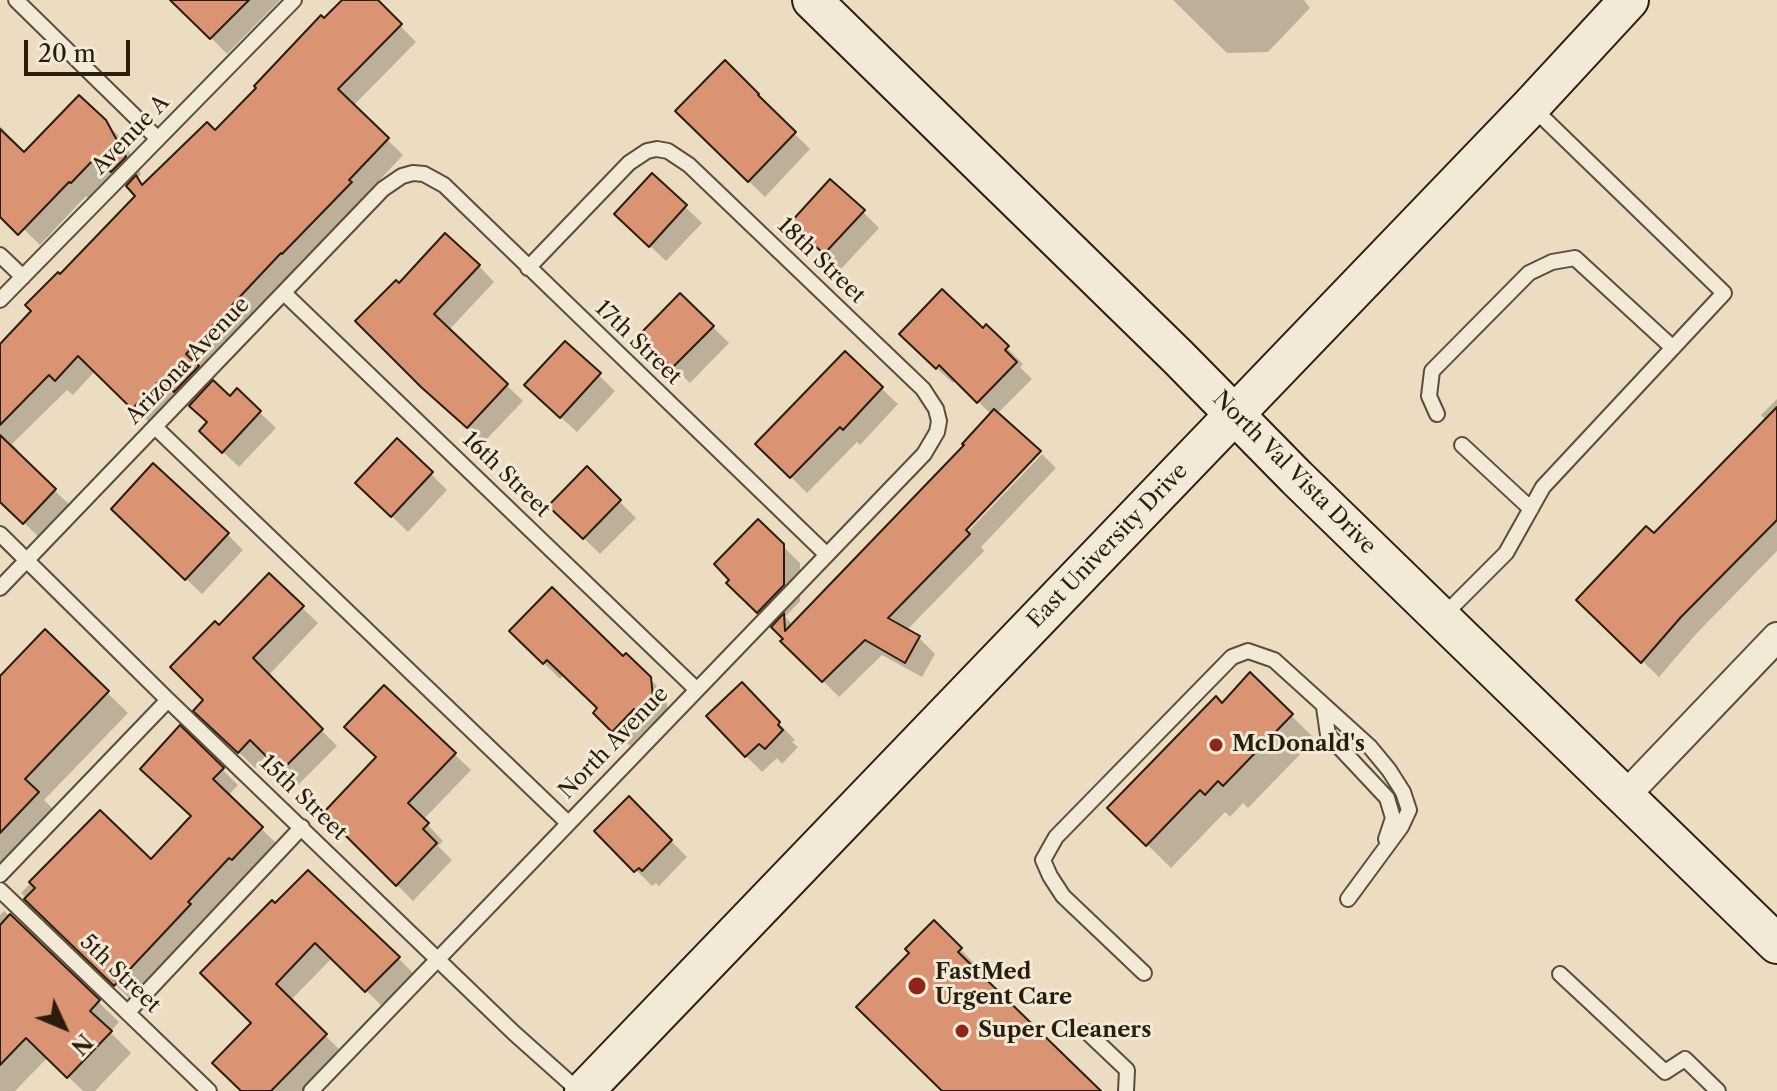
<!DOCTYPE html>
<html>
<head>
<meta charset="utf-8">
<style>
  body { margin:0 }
  #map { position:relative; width:1777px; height:1091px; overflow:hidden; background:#ecddc2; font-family:"Libre Caslon Text",serif }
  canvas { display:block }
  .north { position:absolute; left:24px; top:987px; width:80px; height:80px; -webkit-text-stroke:6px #f3e9d7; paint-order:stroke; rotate:134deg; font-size:22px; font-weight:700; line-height:32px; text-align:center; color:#2b1d0d }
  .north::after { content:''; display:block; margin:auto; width:28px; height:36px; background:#2b1d0d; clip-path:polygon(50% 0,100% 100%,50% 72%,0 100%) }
  .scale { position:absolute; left:24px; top:40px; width:106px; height:36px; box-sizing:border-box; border:4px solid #2b1d0d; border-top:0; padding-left:10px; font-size:24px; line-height:28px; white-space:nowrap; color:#2b1d0d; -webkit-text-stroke:6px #f3e9d7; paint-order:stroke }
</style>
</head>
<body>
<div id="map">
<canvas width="1777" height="1091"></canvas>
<div class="north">N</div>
<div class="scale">20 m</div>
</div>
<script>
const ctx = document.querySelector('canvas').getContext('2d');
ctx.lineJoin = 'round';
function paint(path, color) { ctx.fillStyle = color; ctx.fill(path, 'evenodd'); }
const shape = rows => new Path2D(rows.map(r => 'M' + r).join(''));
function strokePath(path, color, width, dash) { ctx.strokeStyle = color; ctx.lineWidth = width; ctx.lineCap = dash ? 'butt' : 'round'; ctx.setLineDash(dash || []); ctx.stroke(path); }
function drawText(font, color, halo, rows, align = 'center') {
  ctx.font = font + ' "Libre Caslon Text",serif'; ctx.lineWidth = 6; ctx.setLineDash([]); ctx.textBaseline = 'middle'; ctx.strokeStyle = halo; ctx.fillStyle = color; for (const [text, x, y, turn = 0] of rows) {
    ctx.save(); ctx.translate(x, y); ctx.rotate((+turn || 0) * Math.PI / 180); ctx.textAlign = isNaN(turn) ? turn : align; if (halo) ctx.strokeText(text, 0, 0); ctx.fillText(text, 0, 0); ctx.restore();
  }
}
paint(shape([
  [174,0,280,0,227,54],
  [345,0,375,0,416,42,353,106,403,155,364,197,367,200,201,371,230,399,237,391,276,428,239,467,218,447,209,423,178,394,150,423,95,371,73,395,67,390,12,444,18,450,15,453,71,506,40,538,0,500,0,346,34,311,60,276,138,196,113,172,88,198,86,196,40,245,0,206,0,126,26,153,79,97,122,139,141,174,137,178,144,185,215,133],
  [1173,0,1304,0,1310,8,1268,52,1227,53],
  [677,111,773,112,810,149,765,197],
  [652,175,702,223,666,261,633,230],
  [863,212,879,228,841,269,809,239],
  [479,266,494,282,449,330,523,401,484,442,440,403,399,286],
  [680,295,729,343,690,383,642,335],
  [986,327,1023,364,1020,367,1032,379,997,414,958,536,961,539,1042,454,1056,468,981,547,984,551,906,631,919,638,935,654,922,677,882,655,839,697,783,641,785,638,729,583,758,522,800,563,800,601,785,617,793,625,967,445,992,415,956,380,953,383,917,350,983,330],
  [566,344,615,391,577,432,543,401],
  [845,354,898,404,860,445,857,442,807,493,758,444],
  [1777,399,1777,551,1697,633,1659,677,1579,600,1654,536,1766,421,1761,415],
  [587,469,636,518,600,554,551,506],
  [431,474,447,490,408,532,374,499],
  [130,525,227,534,243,550,202,594],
  [269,576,318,623,268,676,337,746,298,785,267,754,255,768,196,710,206,700],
  [512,631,649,678,666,695,668,714,656,728,651,724,630,746,596,713,600,708,565,674,560,679],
  [45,632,128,713,44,800,58,814,0,874,0,679],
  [1250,675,1315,739,1248,808,1243,803,1230,817,1225,812,1171,868,1110,808,1222,705],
  [384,687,471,770,423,820,443,841,438,846,452,860,413,901,347,834,378,758],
  [758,701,795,740,792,742,798,747,782,764,777,758,762,772,746,756],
  [180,728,238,785,228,796,278,845,249,875,247,873,203,919,205,922,131,1000,21,893,100,813,151,862,193,816],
  [629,799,687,857,659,886,656,883,652,886,597,831],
  [275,906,398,958,414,974,382,1006,332,958,290,1001,342,1052,304,1091,243,1091],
  [4,911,119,1022,110,1032,131,1053,95,1091,83,1091,48,1057,15,1091,0,1091,0,915],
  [934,923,990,979,986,983,1098,1091,944,1091,912,953]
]), '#0003');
const building = shape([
  [170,0,249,0,210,39,170,0],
  [342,0,378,0,402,24,338,89,389,138,349,180,352,182,282,254,281,253,186,354,199,366,174,392,160,380,132,409,78,356,55,381,49,375,0,425,0,344,31,311,25,305,58,272,60,274,135,196,126,186,136,175,142,185,207,122,215,130,256,88,254,86,321,15,324,18,342,0],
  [725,60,759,94,758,95,796,132,748,182,675,111,725,60],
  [79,95,106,120,126,157,111,172,96,157,71,183,69,182,18,235,0,217,0,129,24,152,79,95],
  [652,173,687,205,649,247,614,214,652,173],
  [830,179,865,210,824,254,790,223,830,179],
  [445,233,480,265,434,314,508,384,467,428,421,387,355,321,396,280,399,283,445,233],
  [942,289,983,328,986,324,1009,346,1005,350,1017,362,977,403,939,365,936,369,899,334,942,289],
  [680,293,714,326,672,368,639,335,680,293],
  [565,341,601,373,560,418,524,385,565,341],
  [845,351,883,387,843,430,840,427,790,478,755,444,845,351],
  [213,380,230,396,237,388,261,411,222,453,199,431,207,422,189,406,213,380],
  [1777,407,1777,520,1681,617,1641,663,1576,600,1646,526,1654,533,1777,407],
  [994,409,1041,451,966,530,970,534,888,618,920,636,905,663,865,640,822,682,780,641,783,639,771,627,784,613,785,631,964,445,962,444,994,409],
  [0,435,56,489,23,524,0,502,0,435],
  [397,438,433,472,391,517,355,483,397,438],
  [153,463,229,533,185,580,111,509,153,463],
  [587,466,621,500,583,539,548,506,587,466],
  [758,519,784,544,784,585,757,613,726,583,729,580,714,564,758,519],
  [269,573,304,606,253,658,323,729,281,771,250,740,238,753,193,711,203,700,170,667,215,621,219,625,269,573],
  [552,587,623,656,626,653,651,677,653,698,638,714,634,709,612,732,593,713,597,708,547,660,543,664,509,631,552,587],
  [45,629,109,691,25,779,39,792,0,833,0,676,45,629],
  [1250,672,1293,714,1223,786,1218,781,1205,795,1200,790,1146,846,1107,808,1216,696,1222,703,1250,672],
  [742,682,780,722,778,725,783,730,765,749,759,744,745,757,706,716,742,682],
  [384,685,456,753,408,803,429,823,423,829,437,843,396,886,344,834,346,832,324,812,376,757,344,727,384,685],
  [180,725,224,768,213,779,263,827,232,860,229,858,188,902,191,904,114,986,24,899,35,888,29,882,100,810,151,859,188,819,191,816,140,769,180,725],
  [629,796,672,840,642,871,639,868,634,872,594,831,629,796],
  [308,870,400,957,365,992,315,943,276,984,327,1034,271,1091,241,1091,212,1063,251,1023,200,973,272,900,275,903,308,870],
  [10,914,100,1000,90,1011,112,1031,67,1078,26,1038,0,1065,0,925,10,914],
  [934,920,962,948,958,952,1101,1091,942,1091,856,1007,909,953,905,949,934,920]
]);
paint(building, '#da9473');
strokePath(building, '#2b1d0d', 2);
const lane = shape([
  [16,0,158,139],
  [0,255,23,277],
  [284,293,697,690],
  [0,300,294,0],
  [1437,414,1429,396,1432,371,1529,273,1552,262,1575,258,1673,348],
  [155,427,568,823],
  [1462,445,1531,509],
  [0,534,168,700,514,1033,579,1091],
  [0,588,383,189,402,176,413,173,424,174,444,185,827,555],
  [1443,616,1506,553,1543,487,1724,293,1531,106],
  [1324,707,1328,735,1387,798,1393,818,1386,839],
  [0,875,168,700],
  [0,890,209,1091],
  [1144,973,1063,896,1050,876,1043,860,1056,837,1232,657,1248,651,1274,660,1370,747,1389,770,1403,792,1409,810,1401,827,1348,899],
  [1560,974,1665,1072,1685,1059,1718,1091],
  [128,1012,302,827],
  [1087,1032,1127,1070,1126,1091],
  [311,1091,924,454,937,432,939,421,936,409,923,389,689,165,668,151,657,149,647,151,629,163,528,268]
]);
const street = shape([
  [1625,796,1777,637]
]);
const secondary = shape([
  [812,0,1178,357,1297,478,1777,944],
  [584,1091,1531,106,1629,0]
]);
strokePath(lane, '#5b4d3a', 18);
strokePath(street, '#5b4d3a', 32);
strokePath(secondary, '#2b1d0d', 42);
strokePath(lane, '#f3e9d7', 14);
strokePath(street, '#f3e9d7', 28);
strokePath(secondary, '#f3e9d7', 38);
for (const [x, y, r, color] of [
  [1216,745,8,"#8f2418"],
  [917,986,10,"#8f2418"],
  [962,1031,8,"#8f2418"]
]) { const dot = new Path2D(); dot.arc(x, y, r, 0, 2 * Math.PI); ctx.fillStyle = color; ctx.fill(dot); strokePath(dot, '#f3e9d7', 3); }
drawText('22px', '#2b1d0d', '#f3e9d7', [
  ["Avenue A",131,135,-46],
  ["18th Street",821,261,44],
  ["17th Street",638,343,44],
  ["Arizona Avenue",188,361,-46],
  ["North Val Vista Drive",1294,473,45],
  ["16th Street",506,475,44],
  ["East University Drive",1108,546,-46],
  ["North Avenue",614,743,-46],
  ["15th Street",303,798,44],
  ["5th Street",120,974,44]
]);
drawText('bold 22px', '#2b1d0d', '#f3e9d7', [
  ["McDonald's",1232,745],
  ["FastMed",935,973],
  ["Urgent Care",935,998],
  ["Super Cleaners",978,1031]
], 'left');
</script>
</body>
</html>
